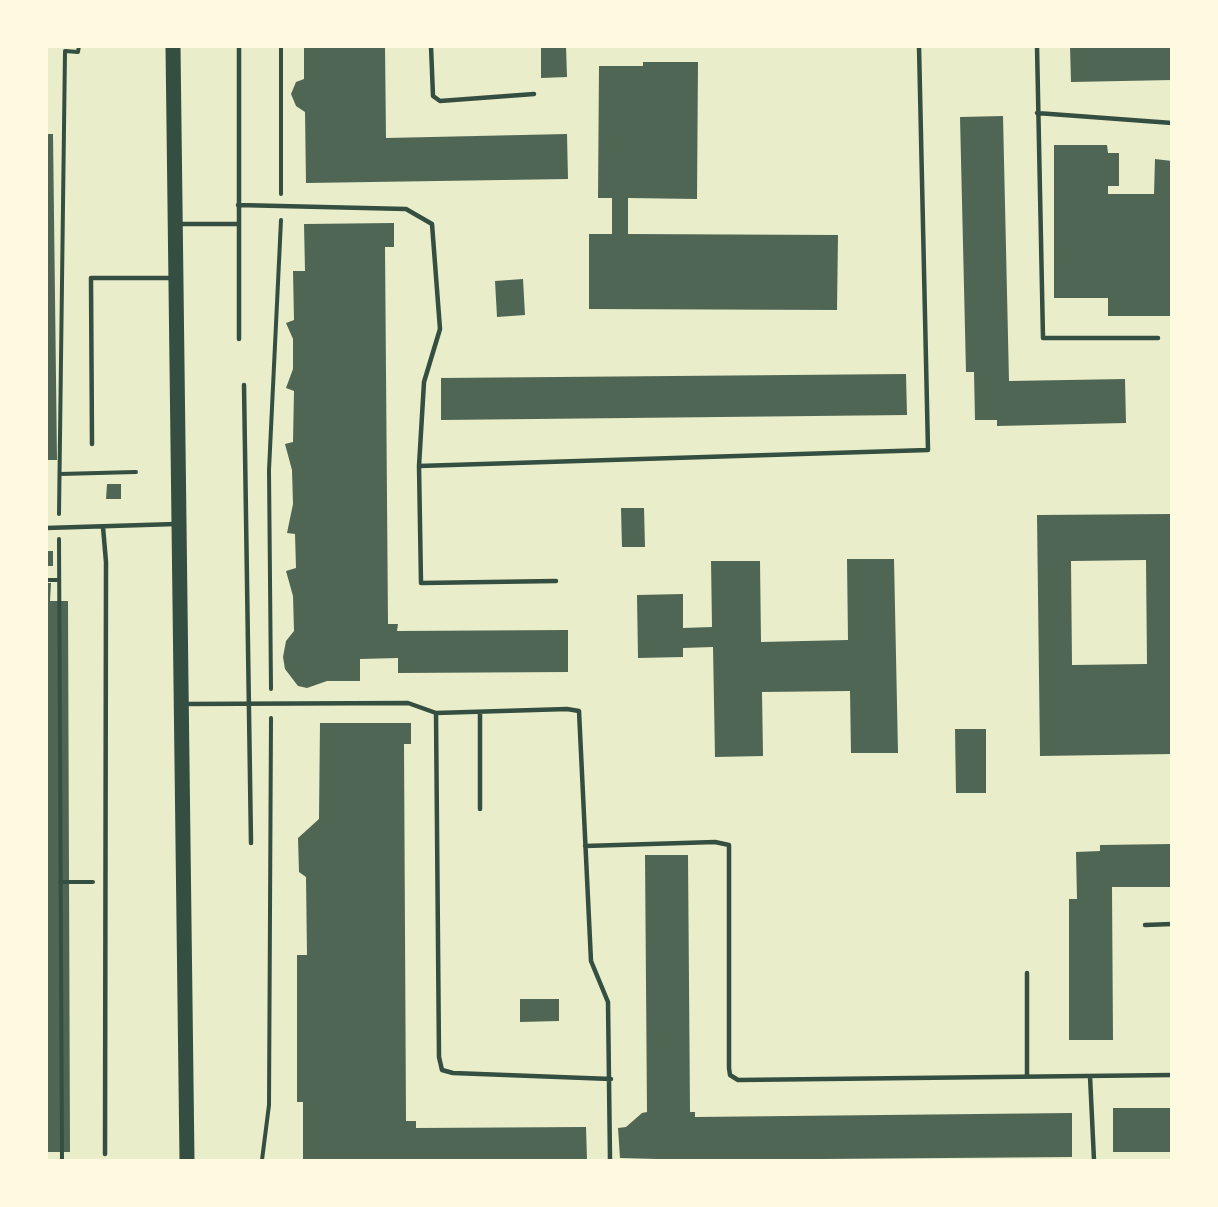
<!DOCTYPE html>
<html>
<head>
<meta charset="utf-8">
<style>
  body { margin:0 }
  #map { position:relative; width:1218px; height:1207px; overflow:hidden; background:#e9edc9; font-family:"IBM Plex Sans",sans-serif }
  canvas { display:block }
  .frame { position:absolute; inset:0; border:48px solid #fefae0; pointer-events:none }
</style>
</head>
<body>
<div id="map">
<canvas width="1218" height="1207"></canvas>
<div class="frame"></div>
</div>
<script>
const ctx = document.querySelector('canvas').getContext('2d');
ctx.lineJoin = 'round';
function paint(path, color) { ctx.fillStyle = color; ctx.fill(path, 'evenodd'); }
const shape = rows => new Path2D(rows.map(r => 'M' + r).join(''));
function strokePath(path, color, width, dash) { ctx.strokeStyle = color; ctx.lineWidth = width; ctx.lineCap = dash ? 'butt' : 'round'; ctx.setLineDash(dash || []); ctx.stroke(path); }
paint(shape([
  [304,46,385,46,386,138,567,134,568,179,306,183,305,112,296,106,291,94,296,82,304,79],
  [541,46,566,46,567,77,541,78],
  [1070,46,1172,46,1172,80,1071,82],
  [643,62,698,62,697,199,628,198,628,234,838,235,837,310,589,309,589,234,612,234,612,198,598,198,599,66,643,66],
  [1003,116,1009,381,1125,379,1126,423,997,426,997,420,975,420,974,372,966,372,960,117],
  [46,134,53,134,57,460,46,460],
  [1054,145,1107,145,1108,153,1119,153,1119,186,1108,186,1108,194,1154,194,1155,159,1172,161,1172,316,1108,316,1108,298,1054,298],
  [394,223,394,247,385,247,388,624,398,624,397,631,568,630,568,672,398,673,398,658,360,659,360,681,327,681,307,688,298,686,285,669,283,657,286,641,294,631,293,596,286,571,296,568,295,534,287,533,293,504,292,470,285,444,293,442,294,391,286,388,293,369,293,339,286,323,294,320,293,271,305,271,304,224],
  [523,279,525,315,497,317,495,281],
  [906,374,907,415,441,420,441,378],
  [107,484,121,484,121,499,106,499],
  [621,508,644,508,645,547,622,547],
  [1172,514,1172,754,1040,756,1037,515],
  [1146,560,1147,664,1072,665,1071,561],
  [46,551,53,551,53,566,46,566],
  [847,559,894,559,898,753,851,753,850,691,762,692,763,756,715,757,713,647,683,648,683,657,638,658,637,595,683,594,683,628,712,627,711,561,760,561,761,642,848,640],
  [46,583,51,583,50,601,68,601,70,1152,46,1152],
  [320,723,411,723,411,744,404,744,406,1121,416,1121,416,1128,586,1127,587,1160,303,1160,303,1102,297,1102,297,955,307,955,306,877,299,872,298,838,319,819],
  [955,729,986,729,986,793,956,793],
  [1172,844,1172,887,1112,887,1113,1040,1069,1040,1069,899,1077,899,1076,852,1100,851,1100,845],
  [645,855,688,855,690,1112,695,1112,695,1117,1072,1113,1072,1157,695,1160,620,1158,618,1128,626,1127,642,1113,647,1112],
  [520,999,559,999,559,1021,520,1022],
  [1113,1108,1172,1108,1172,1152,1113,1152]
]), '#4f6655');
strokePath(shape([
  [281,46,281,194],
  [60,474,136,472],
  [59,514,65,51,78,52,79,46],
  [59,539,62,1160],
  [46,580,59,580],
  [271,689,269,470,281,220],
  [60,882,93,882],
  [262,1160,269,1105,271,718]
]), '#344e41', 4);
strokePath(shape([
  [239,46,239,339],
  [431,46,433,96,440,101,534,94],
  [1037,46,1043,338,1158,338],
  [1037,113,1172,123],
  [238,205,406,209,432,224,440,329,424,382,419,466,421,583,556,581],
  [177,224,238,224],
  [244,385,251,843],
  [92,444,91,278,172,278],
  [419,466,928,450,919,46],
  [103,527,106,562,105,1154],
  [46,528,176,524],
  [184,704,408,703,436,713,567,709,579,711,591,961,608,1002,610,1160],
  [480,712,480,809],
  [436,713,439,1057,442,1070,453,1073,611,1079],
  [585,846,715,842,729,845,729,1068,730,1075,738,1080,1172,1075],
  [1145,925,1172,924],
  [1027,973,1027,1076],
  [1090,1076,1094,1160]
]), '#344e41', 4.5);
strokePath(shape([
  [173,46,187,1160]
]), '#344e41', 15);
</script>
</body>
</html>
